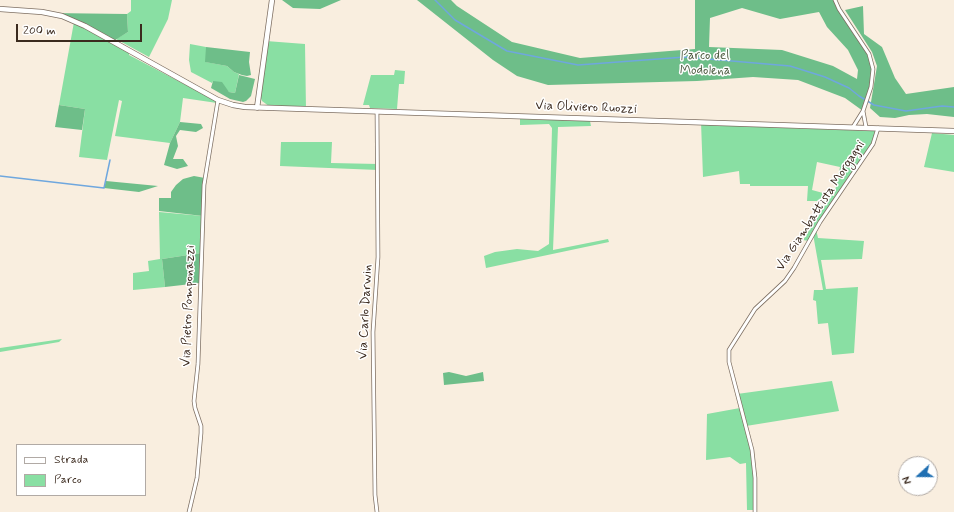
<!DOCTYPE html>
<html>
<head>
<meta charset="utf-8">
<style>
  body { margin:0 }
  #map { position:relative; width:954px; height:512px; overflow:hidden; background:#f9eedf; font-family:Mynerve,sans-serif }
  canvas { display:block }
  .legend { position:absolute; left:16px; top:444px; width:130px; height:52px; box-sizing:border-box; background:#fff; border:1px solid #b1aaa5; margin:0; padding:5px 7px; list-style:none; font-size:12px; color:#3b2a1e }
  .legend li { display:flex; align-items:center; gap:8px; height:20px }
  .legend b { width:20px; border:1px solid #b1aaa5 }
  .north { position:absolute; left:898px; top:456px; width:40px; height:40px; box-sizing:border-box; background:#fff; border:1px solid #b1aaa5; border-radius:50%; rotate:249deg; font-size:11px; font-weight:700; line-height:16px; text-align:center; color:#3b2a1e }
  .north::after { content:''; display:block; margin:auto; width:14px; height:18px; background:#1f6fb2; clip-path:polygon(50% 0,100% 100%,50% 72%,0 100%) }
  .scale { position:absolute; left:16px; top:24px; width:126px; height:18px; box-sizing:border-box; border:2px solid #3b2a1e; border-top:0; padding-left:5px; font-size:12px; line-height:14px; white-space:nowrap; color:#3b2a1e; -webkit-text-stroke:3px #fff; paint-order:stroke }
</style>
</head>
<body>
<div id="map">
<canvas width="954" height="512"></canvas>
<ul class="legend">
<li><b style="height:5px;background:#fff"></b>Strada</li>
<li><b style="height:11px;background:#89dfa3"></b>Parco</li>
</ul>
<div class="north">N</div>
<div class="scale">200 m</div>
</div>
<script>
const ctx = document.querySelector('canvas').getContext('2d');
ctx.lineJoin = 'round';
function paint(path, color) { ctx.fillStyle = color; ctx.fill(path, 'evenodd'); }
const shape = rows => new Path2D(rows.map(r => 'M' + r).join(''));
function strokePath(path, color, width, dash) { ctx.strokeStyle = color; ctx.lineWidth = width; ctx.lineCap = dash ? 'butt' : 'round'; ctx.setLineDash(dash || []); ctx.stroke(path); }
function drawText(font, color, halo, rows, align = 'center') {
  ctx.font = font + ' Mynerve,sans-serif'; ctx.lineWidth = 3; ctx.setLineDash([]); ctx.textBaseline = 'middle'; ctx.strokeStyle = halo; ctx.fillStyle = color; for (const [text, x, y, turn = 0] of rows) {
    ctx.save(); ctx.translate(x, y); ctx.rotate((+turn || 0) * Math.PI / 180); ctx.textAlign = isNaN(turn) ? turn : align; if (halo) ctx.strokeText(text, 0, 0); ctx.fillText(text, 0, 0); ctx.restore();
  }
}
paint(shape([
  [131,0,172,0,168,19,149,57,116,39,128,32,127,14,131,11],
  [74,22,129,51,129,55,182,83,218,100,217,103,183,98,180,122,170,143,115,136,122,101,119,100,107,160,79,157,85,109,59,105],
  [266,41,305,44,306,110,273,109,262,101,259,93],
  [190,44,206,47,206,62,227,66,234,72,239,74,235,93,229,92,213,81,212,83,191,72,189,60],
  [395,70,405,71,404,84,399,84,397,109,370,108,369,105,363,105,371,75,394,75],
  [520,119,590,121,591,126,558,127,553,250,608,239,609,242,486,268,484,256,495,252,517,249,538,251,549,244,552,128,549,124,520,125],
  [701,122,743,126,749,126,749,124,787,125,787,128,875,131,873,141,834,200,816,229,818,238,864,241,862,259,821,260,826,289,858,287,854,353,832,355,828,323,818,324,816,301,813,300,814,290,823,290,813,234,809,241,803,240,828,201,807,201,808,186,750,186,750,184,740,184,739,171,703,177],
  [817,162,840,167,834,196,812,190],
  [932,133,954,135,954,172,924,167],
  [281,142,332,142,331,163,378,164,378,170,280,166],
  [159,212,203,216,201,253,162,259,165,287,133,290,133,273,149,271,148,261,160,259],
  [62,339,59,342,0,352,0,348],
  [832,381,839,411,746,426,754,463,755,510,747,510,746,463,740,464,730,457,706,460,707,414,740,408,737,394]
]), '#89dfa3');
paint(shape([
  [282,0,341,0,320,9,293,8],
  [417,0,451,0,457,6,512,42,580,58,695,49,695,0,835,0,869,54,873,76,863,111,845,98,798,80,753,77,697,81,548,85,517,76,493,60],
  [742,8,780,19,819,12,827,27,848,50,858,70,857,79,833,66,782,50,709,47,710,18],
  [863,6,864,34,882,47,895,78,906,94,954,87,954,117,927,114,909,115,895,118,880,117,870,108,877,66,872,52,845,10],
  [50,13,127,14,128,32,112,42,74,22],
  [206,47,250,52,249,62,251,75,247,76,242,75,234,72,227,66,205,62],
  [239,75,255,79,251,96,246,101,243,102,230,99,211,88,213,81,222,82,229,92,235,93],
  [59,105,85,109,82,130,55,127],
  [180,122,201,124,203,128,196,132,180,130,176,136,178,146,173,159,183,159,188,166,177,169,164,165,170,143],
  [194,176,205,178,203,216,159,211,159,198,171,198,171,192,176,185,183,179],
  [106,181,158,186,139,192,104,188],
  [201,253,200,283,165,287,162,259],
  [449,372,466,376,483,372,484,381,444,385,443,373]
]), '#6ebe89');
strokePath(shape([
  [435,0,455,20,507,51,578,65,685,57,790,66,825,77,849,88,859,96,874,105,906,111,942,106,954,107],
  [0,176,104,188,110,160]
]), '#6fa7de', 1.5);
const street = shape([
  [835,0,839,9,869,54,873,69,871,87,863,111,853,127],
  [863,111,866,127],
  [189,512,197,478,201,433,201,426,195,408,194,401,198,364,204,185,218,100],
  [377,512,375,495,373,332,378,257,377,112],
  [755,512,755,478,752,450,729,362,729,350,755,309,785,281,794,268,820,222,873,144,878,128]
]);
const secondary = shape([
  [0,9,42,12,62,16,85,26,218,100,233,105,245,107,954,131],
  [257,108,272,0]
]);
strokePath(street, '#7e6f62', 4.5);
strokePath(secondary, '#7e6f62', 6);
strokePath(street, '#fff', 3);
strokePath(secondary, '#fff', 4.5);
drawText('13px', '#526046', '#fff', [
  ["Parco del",705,56],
  ["Modolena",705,71]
]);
drawText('13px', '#3b2a1e', '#fff', [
  ["Via Oliviero Ruozzi",586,108,2],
  ["Via Giambattista Morgagni",821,206,-57],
  ["Via Pietro Pomponazzi",189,306,-88],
  ["Via Carlo Darwin",366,312,-87]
]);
</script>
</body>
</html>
